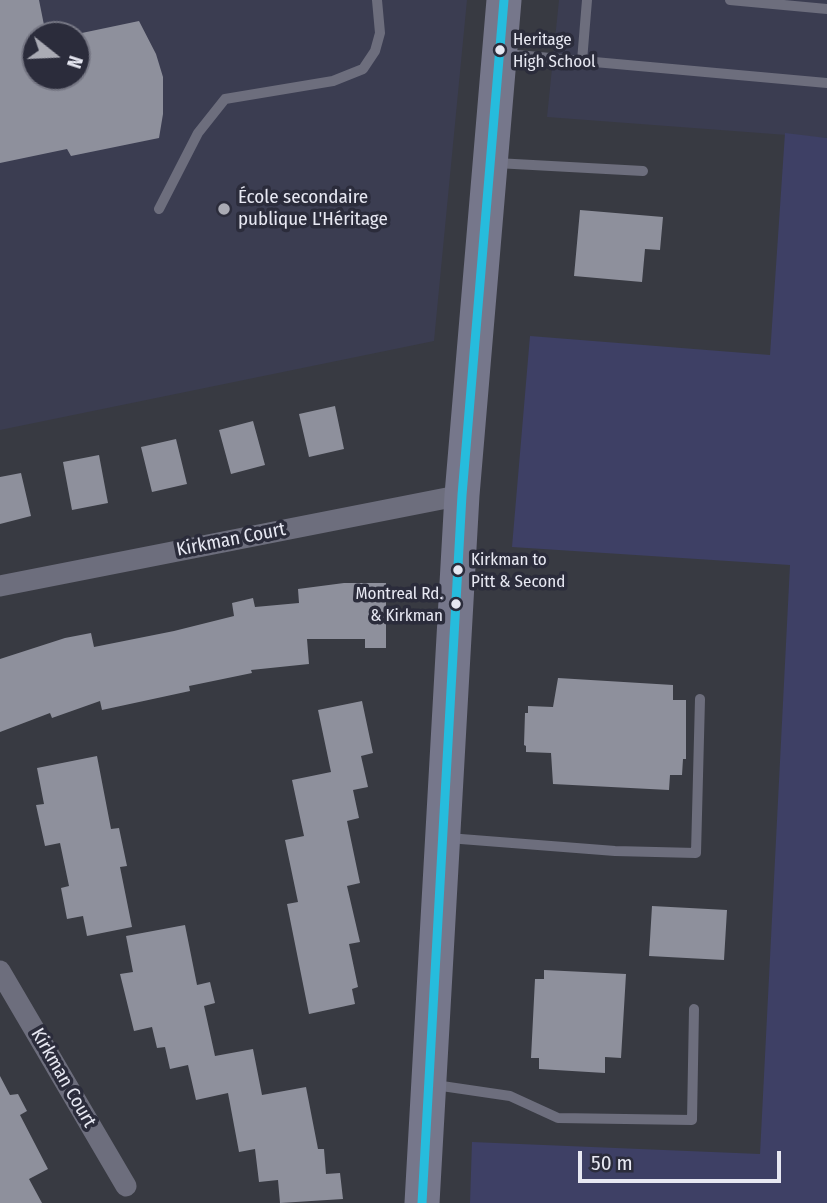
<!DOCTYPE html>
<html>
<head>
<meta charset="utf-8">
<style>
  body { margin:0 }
  #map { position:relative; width:827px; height:1203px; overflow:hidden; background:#383a42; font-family:"Fira Sans Condensed",sans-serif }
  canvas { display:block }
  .north { position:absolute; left:21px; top:21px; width:70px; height:70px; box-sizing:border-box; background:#2b2c3b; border:2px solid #767784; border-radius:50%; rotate:108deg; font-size:19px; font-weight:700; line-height:28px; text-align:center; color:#e7e8f2 }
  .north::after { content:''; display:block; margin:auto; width:24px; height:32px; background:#aaabb4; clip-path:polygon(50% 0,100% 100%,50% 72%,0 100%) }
  .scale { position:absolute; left:578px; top:1151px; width:203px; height:32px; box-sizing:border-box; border:4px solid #e7e8f2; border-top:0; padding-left:9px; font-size:21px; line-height:24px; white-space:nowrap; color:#e7e8f2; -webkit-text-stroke:5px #2b2c3b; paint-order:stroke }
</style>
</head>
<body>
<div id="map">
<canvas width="827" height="1203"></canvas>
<div class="north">N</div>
<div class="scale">50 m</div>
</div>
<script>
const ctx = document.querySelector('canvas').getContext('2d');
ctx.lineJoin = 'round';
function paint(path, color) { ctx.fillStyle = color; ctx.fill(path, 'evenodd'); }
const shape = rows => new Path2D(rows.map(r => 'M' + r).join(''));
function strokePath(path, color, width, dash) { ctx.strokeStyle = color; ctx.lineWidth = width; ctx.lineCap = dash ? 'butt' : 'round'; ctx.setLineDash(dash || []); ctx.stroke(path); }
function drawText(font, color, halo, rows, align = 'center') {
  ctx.font = font + ' "Fira Sans Condensed",sans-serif'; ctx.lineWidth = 7; ctx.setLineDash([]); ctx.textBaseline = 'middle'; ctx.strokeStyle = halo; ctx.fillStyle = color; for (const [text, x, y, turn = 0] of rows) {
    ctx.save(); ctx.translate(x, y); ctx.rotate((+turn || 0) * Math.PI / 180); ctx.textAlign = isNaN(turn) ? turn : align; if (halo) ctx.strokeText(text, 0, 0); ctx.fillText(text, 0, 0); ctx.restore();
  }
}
paint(shape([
  [0,0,467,0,434,341,0,430],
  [35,35,77,35,77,77,35,77],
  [559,0,827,0,827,138,547,117]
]), '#3b3d51');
paint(shape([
  [785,133,827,138,827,1203,470,1203,472,1142,760,1154,790,565,512,547,530,336,770,355]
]), '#3e4065');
paint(shape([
  [0,0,39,0,46,35,35,35,35,77,77,77,77,34,139,21,156,54,163,77,163,114,159,138,71,156,67,149,0,163],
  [580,210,663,217,660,250,645,249,642,282,574,276],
  [335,406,344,449,309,457,299,414],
  [253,421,265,465,231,474,219,430],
  [176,439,187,484,152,492,141,447],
  [99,455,108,503,72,510,63,462],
  [21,473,31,516,0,524,0,477],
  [344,583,386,583,386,648,365,648,365,639,307,639,309,664,251,670,252,673,189,686,190,691,102,710,100,701,52,718,50,713,0,732,0,659,65,638,91,633,94,647,174,631,234,616,232,603,253,598,255,607,299,603,298,589],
  [558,678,673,685,673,700,686,700,686,759,683,759,682,775,670,775,669,790,553,784,551,753,526,752,526,746,524,745,525,713,528,713,528,706,553,707],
  [362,701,373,753,361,756,368,787,353,790,359,818,347,821,360,883,347,886,360,942,349,944,358,987,352,989,355,1004,309,1014,287,904,298,902,285,840,304,836,292,780,331,772,318,710],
  [97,756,111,829,119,828,127,866,120,867,132,927,87,936,83,916,67,919,61,888,69,886,60,843,45,846,36,805,44,804,37,768],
  [652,906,727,910,724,960,649,956],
  [185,925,197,985,210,982,215,1003,204,1006,215,1056,253,1049,262,1095,306,1087,318,1149,324,1149,326,1174,340,1173,343,1199,280,1203,278,1180,259,1182,255,1149,239,1152,228,1093,196,1100,188,1065,170,1069,165,1047,157,1048,152,1027,134,1031,120,974,133,972,126,936],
  [544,970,626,974,621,1058,605,1057,605,1073,539,1069,539,1058,531,1058,535,979,544,979],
  [0,1076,10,1095,18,1094,27,1111,20,1115,48,1169,29,1179,42,1203,0,1203]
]), '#8e909c');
strokePath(shape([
  [730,0,827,9],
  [506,54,827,83],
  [582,61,587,0],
  [496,163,643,171],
  [159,209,198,133,225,99,333,81,363,69,375,51,380,33,377,0],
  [448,838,615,851,696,853,700,699],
  [435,1085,510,1096,558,1118,692,1120,694,1009]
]), '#6d6e7d', 10);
strokePath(shape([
  [0,586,462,495],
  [0,971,126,1186]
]), '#6d6e7d', 21);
strokePath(shape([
  [422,1203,462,495,504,0]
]), '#76778b', 35);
strokePath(shape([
  [422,1203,462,495,504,0]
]), '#26bcdd', 9);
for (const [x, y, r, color] of [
  [500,50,6,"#e7e8f2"],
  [224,209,7,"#aaabb4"],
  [458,570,6,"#e7e8f2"],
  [456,604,6,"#e7e8f2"]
]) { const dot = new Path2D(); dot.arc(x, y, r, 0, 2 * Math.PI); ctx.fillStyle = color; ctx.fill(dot); strokePath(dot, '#2b2c3b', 2.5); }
drawText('17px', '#e7e8f2', '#2b2c3b', [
  ["Heritage",513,40],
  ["High School",513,62],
  ["Kirkman to",471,560],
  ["Pitt & Second",471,582],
  ["Montreal Rd.",443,594,"right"],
  ["& Kirkman",443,616,"right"]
], 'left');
drawText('19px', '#e7e8f2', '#2b2c3b', [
  ["École secondaire",238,198],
  ["publique L'Héritage",238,220]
], 'left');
drawText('19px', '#e7e8f2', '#2b2c3b', [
  ["Kirkman Court",231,540,-11],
  ["Kirkman Court",63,1078,60]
]);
</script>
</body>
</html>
